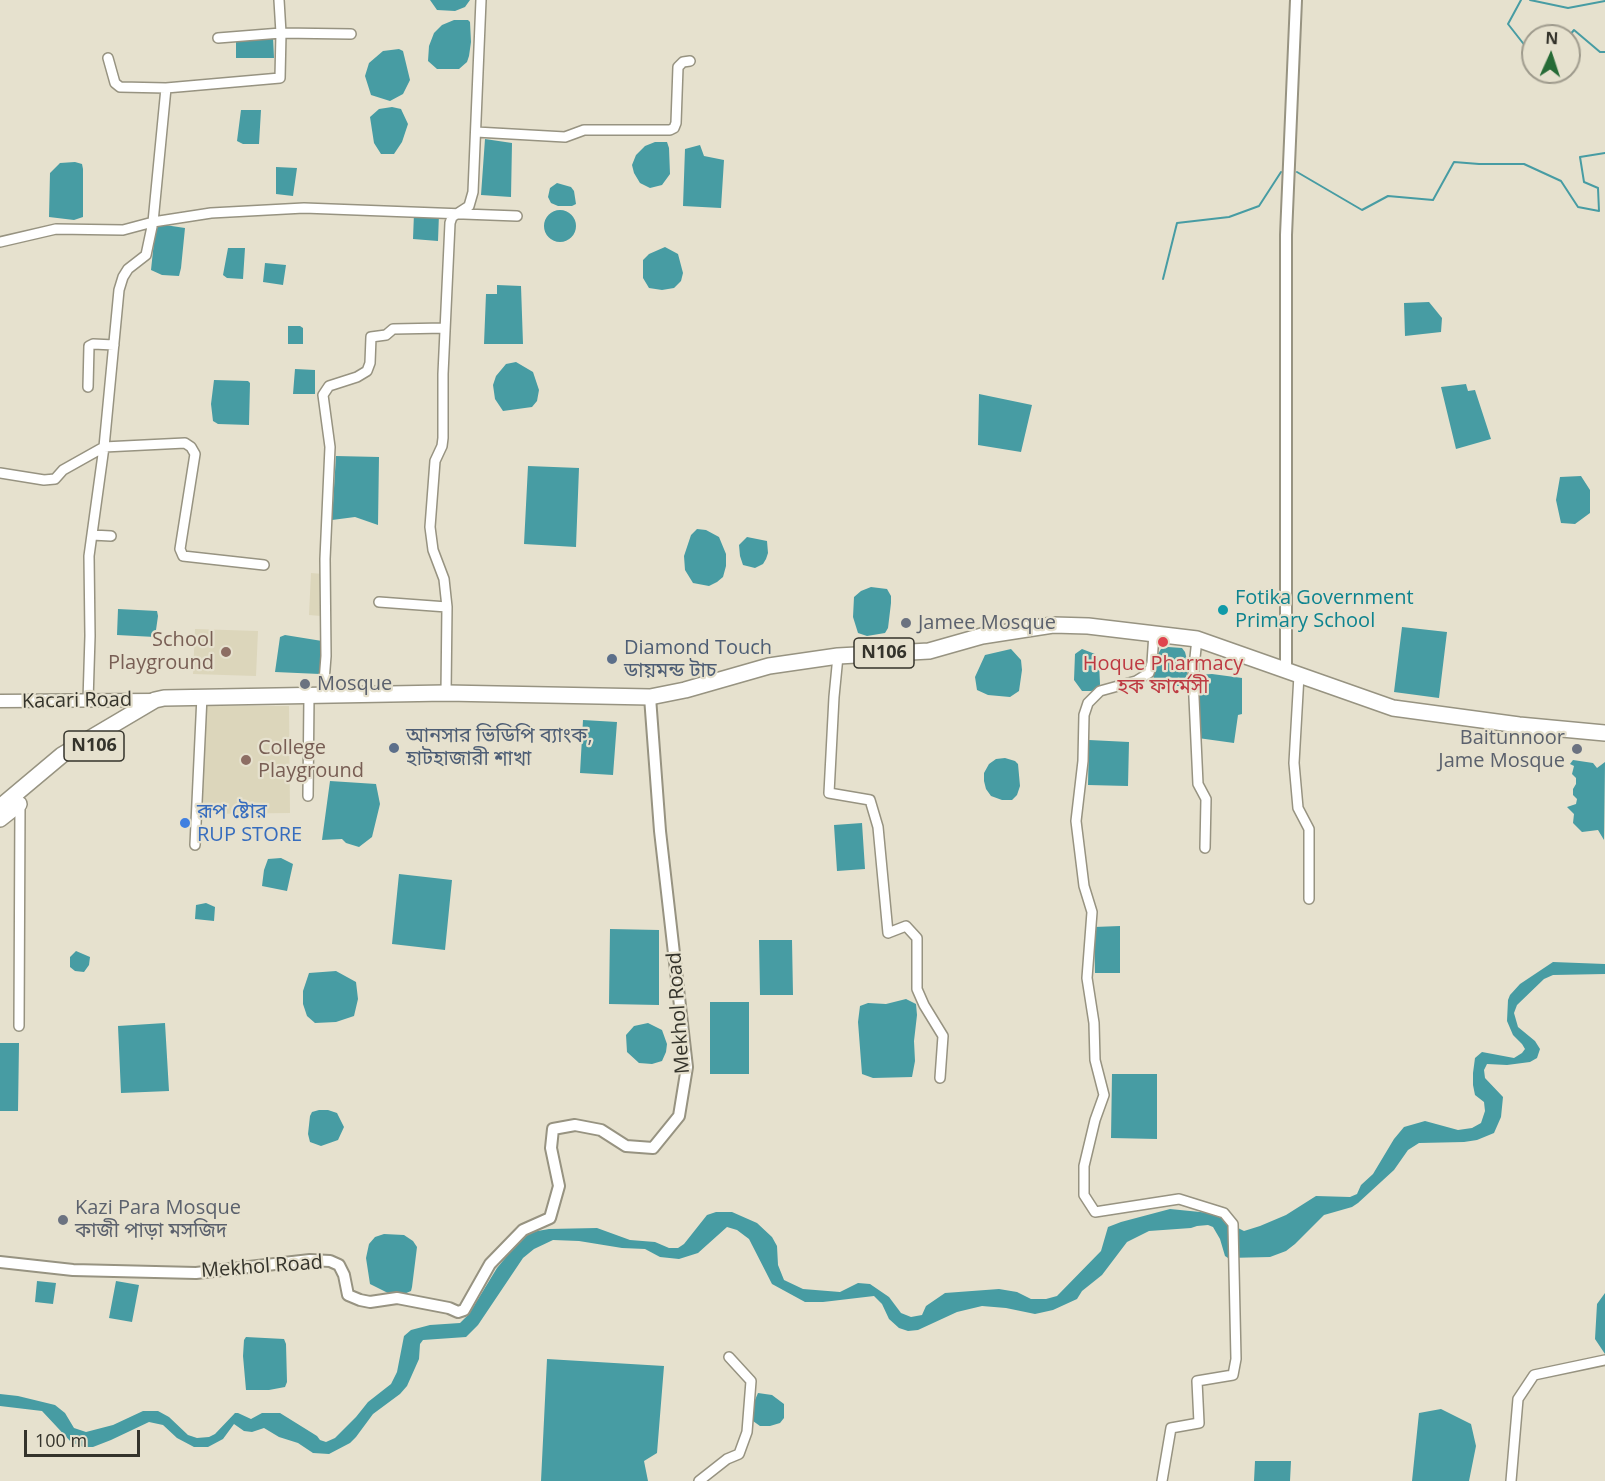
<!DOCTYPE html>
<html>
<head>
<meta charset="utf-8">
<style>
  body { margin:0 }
  #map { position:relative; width:1605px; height:1481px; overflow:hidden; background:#e6e1ce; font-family:"Open Sans",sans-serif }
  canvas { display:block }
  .north { position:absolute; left:1521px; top:24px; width:60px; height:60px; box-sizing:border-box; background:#e6e1ce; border:2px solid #9f9b8d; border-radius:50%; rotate:3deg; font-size:16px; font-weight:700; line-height:24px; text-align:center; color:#34332b }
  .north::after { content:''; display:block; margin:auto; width:21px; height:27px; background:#266b36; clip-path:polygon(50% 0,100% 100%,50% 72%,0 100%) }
  .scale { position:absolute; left:24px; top:1430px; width:116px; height:27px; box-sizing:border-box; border:3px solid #34332b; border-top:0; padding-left:8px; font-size:18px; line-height:21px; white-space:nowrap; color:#34332b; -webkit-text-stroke:4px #e6e1ce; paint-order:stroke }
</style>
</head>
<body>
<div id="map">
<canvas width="1605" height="1481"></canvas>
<div class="north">N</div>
<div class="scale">100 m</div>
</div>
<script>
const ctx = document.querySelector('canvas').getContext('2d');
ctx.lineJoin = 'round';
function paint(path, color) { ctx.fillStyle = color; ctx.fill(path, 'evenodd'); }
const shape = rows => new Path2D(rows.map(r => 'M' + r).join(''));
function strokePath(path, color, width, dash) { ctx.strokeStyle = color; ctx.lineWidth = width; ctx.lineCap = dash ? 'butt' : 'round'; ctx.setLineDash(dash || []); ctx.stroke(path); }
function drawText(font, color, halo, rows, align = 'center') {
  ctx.font = font + ' "Open Sans","Noto Sans Bengali",sans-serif'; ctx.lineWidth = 4.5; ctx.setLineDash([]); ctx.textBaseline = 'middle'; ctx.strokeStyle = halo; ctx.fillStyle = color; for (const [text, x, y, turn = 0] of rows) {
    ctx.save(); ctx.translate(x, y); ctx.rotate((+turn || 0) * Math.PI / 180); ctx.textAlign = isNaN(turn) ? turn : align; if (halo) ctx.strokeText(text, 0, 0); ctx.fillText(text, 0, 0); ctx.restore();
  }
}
paint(shape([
  [311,573,323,574,321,616,309,615],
  [195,629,258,631,256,676,193,674],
  [203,706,289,706,290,813,202,814]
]), '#dcd6bb');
paint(shape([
  [430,0,470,0,465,7,455,11,437,10],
  [454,20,468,20,470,22,471,42,469,56,467,62,459,69,437,69,428,61,429,46,434,33,442,25],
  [273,37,274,58,236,58,236,41],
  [399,49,403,51,410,80,403,94,390,101,371,95,365,76,369,63,383,51],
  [392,107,401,109,408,124,402,142,394,154,381,154,374,143,370,117,379,109],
  [241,110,261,110,259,144,243,144,237,141],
  [485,139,512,143,511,197,481,195],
  [655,142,667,142,669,148,670,174,662,185,650,188,640,183,634,173,632,165,636,155,645,146],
  [700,145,704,156,724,160,721,208,683,206,685,149],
  [75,162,82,164,83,169,83,217,74,220,49,217,50,173,60,163],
  [276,167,297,168,293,196,276,194],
  [557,183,571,187,574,191,576,204,572,206,558,206,551,203,548,197,550,188],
  '544 226a16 16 0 1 1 32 0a16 16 0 1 1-32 0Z',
  [414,213,439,214,438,241,413,239],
  [165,225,185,228,181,268,179,276,162,275,151,270,155,232,159,225],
  [665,247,678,254,683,273,681,281,674,288,662,290,649,288,643,278,643,260,649,254],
  [228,248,245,248,243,279,227,278,223,275],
  [265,263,286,265,283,285,263,282],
  [497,285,521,286,523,344,484,344,486,294,497,294],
  [1429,302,1442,318,1441,332,1405,336,1404,303],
  [288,326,300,326,303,328,303,344,288,344],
  [516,362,533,372,539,390,537,401,532,407,503,411,495,399,493,385,496,376,506,364],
  [295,369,315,370,315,394,293,394],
  [214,380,248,381,250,383,249,425,218,424,213,421,211,404],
  [1466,384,1468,391,1475,390,1491,439,1456,449,1441,387],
  [979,394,1032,405,1021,452,978,445],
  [336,456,379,457,378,525,355,517,332,520],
  [528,466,579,468,576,547,524,544],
  [1581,476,1590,490,1590,513,1575,524,1561,523,1556,500,1560,477],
  [697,529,706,530,719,537,726,554,726,566,723,577,717,582,709,586,693,583,685,570,684,556,691,535],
  [747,537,767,541,768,553,766,559,763,564,755,568,743,565,740,556,739,545],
  [871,587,887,589,891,596,891,603,888,628,885,633,867,636,858,633,853,617,854,597,861,591],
  [118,609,157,611,158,616,155,637,117,635],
  [1402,627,1447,632,1439,698,1394,692],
  [285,635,322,641,320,674,275,672,280,637],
  [1168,647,1182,648,1185,652,1189,668,1184,683,1179,686,1161,686,1154,682,1153,672,1158,654,1161,649],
  [1011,649,1021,660,1022,670,1019,691,1010,697,988,695,977,690,975,677,985,655],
  [1082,649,1095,654,1099,662,1100,684,1099,689,1091,691,1082,691,1074,680,1075,654],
  [1212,674,1242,678,1242,714,1238,715,1234,743,1198,738,1197,675],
  [583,720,617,722,613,775,580,773],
  [1089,740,1129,742,1128,786,1088,785],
  [1005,758,1015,761,1018,764,1020,786,1017,795,1012,800,1002,800,991,796,986,789,984,781,984,773,989,764,996,759],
  [1573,760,1593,763,1597,768,1605,762,1604,840,1598,830,1582,832,1573,823,1574,814,1567,807,1576,804,1577,799,1573,795,1573,789,1576,784,1576,778,1572,774,1574,766,1570,764],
  [330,781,376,784,380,804,372,837,359,847,346,843,342,839,322,840],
  [862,823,865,869,837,871,834,825],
  [281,858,293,864,287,891,262,886,264,870,268,859],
  [399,874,452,880,445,950,392,944],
  [206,903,215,907,214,921,195,919,196,905],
  [1120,926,1120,973,1095,973,1094,927],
  [610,929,659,930,659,1005,609,1004],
  [759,940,792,940,793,995,760,995],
  [76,951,90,957,89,965,84,972,75,971,70,967,70,957],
  [1553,962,1605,964,1605,974,1553,975,1544,979,1517,1005,1514,1013,1518,1027,1535,1041,1540,1049,1537,1058,1530,1062,1507,1065,1487,1064,1484,1070,1485,1078,1503,1097,1501,1117,1494,1133,1477,1140,1464,1142,1419,1143,1408,1150,1394,1170,1358,1203,1352,1207,1324,1215,1295,1244,1286,1251,1270,1257,1228,1258,1225,1256,1220,1239,1213,1227,1208,1225,1197,1226,1191,1228,1149,1231,1127,1242,1102,1275,1082,1291,1077,1299,1053,1310,1035,1314,1006,1308,982,1306,957,1312,918,1330,908,1331,899,1328,889,1319,882,1304,874,1296,823,1302,805,1302,772,1284,749,1239,737,1230,727,1227,698,1253,679,1259,660,1257,645,1249,622,1248,579,1241,553,1240,534,1249,523,1258,478,1325,466,1337,423,1340,420,1344,419,1359,407,1386,400,1394,373,1414,356,1437,350,1443,329,1454,313,1453,298,1443,279,1437,264,1428,252,1432,244,1431,234,1424,223,1439,208,1447,194,1447,177,1438,163,1425,149,1422,111,1440,93,1447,83,1447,71,1442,42,1411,0,1406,0,1394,18,1396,55,1405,65,1413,74,1428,86,1432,113,1425,143,1411,158,1411,169,1417,188,1435,197,1438,209,1437,215,1434,235,1413,238,1413,251,1419,262,1413,280,1413,317,1436,320,1440,326,1442,335,1438,356,1417,368,1402,391,1384,397,1372,404,1336,411,1330,430,1325,460,1323,469,1314,497,1268,526,1233,549,1229,597,1228,630,1240,655,1242,669,1248,678,1248,684,1244,707,1215,716,1212,732,1212,757,1223,772,1237,777,1246,778,1265,784,1280,803,1289,840,1292,858,1283,870,1284,889,1297,901,1313,911,1317,922,1315,926,1306,945,1293,999,1289,1017,1292,1031,1299,1046,1299,1057,1296,1101,1251,1108,1227,1121,1222,1170,1209,1210,1213,1221,1218,1230,1229,1236,1227,1244,1231,1260,1226,1286,1215,1316,1196,1350,1197,1357,1194,1361,1185,1373,1174,1394,1139,1404,1127,1425,1121,1458,1130,1472,1128,1481,1123,1485,1111,1484,1102,1475,1095,1473,1085,1473,1073,1475,1058,1482,1052,1514,1058,1522,1053,1525,1049,1522,1044,1513,1035,1507,1021,1508,1000,1510,995,1520,984],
  [336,971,356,982,358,999,354,1016,336,1022,315,1023,307,1016,303,1004,303,991,309,973],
  [906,999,916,1004,917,1015,914,1041,915,1061,912,1077,873,1078,862,1074,858,1022,860,1006,868,1003,886,1004],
  [710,1002,749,1002,749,1074,710,1074],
  [165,1023,169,1091,121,1093,118,1026],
  [648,1023,662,1030,667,1044,666,1052,662,1061,652,1064,639,1063,627,1052,626,1035,634,1026],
  [0,1043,19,1043,18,1111,0,1111],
  [1112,1074,1157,1074,1157,1139,1111,1138],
  [319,1110,328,1110,337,1113,344,1127,338,1140,321,1146,310,1142,308,1134,310,1116,312,1112],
  [384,1234,404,1235,413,1241,417,1247,412,1287,411,1291,404,1294,388,1293,370,1284,366,1258,369,1244,375,1237],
  [37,1281,56,1283,53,1304,35,1302],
  [116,1281,139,1285,132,1322,109,1318],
  [1605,1293,1605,1354,1595,1339,1597,1304],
  [246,1337,284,1339,286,1344,287,1382,285,1387,269,1390,246,1390,243,1356,244,1340],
  [547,1359,664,1366,657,1453,644,1461,648,1481,541,1481],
  [758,1393,772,1395,784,1404,784,1418,780,1423,770,1426,760,1426,753,1421,751,1409],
  [1441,1409,1471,1424,1476,1446,1469,1481,1412,1481,1419,1413],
  [1255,1461,1291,1461,1290,1481,1254,1481]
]), '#479ca3');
strokePath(shape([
  [1521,0,1508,24,1526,47,1533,46],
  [1530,0,1568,8,1605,1],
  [1569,36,1574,30,1600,52,1605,52],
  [1297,172,1362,210,1388,196,1433,200,1454,162,1479,164,1524,164,1561,181,1578,207,1599,211,1598,188,1584,182,1580,157,1605,153],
  [1163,279,1177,223,1229,217,1259,206,1281,172]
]), '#479ca3', 2);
const minor = shape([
  [218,38,281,33,351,34],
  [108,58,115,83,120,87,166,88],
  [476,132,565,137,584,130,670,130,674,128,676,123,678,67,683,62,690,61],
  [0,242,56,229,123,230,153,222,211,213,304,208,517,216],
  [88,387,89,346,93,344,114,345],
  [0,473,44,480,55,479,63,470,104,447,185,443,191,447,195,454,180,549,183,556,264,565],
  [92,535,111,536],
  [379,602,447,607],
  [1154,633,1152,663,1149,673,1136,681,1100,691,1088,703,1084,715,1083,761,1076,821,1084,886,1092,912,1087,978,1094,1023,1095,1060,1104,1095,1095,1120,1084,1166,1084,1195,1095,1212,1179,1199,1224,1213,1233,1224,1236,1359,1233,1375,1197,1381,1199,1423,1171,1428,1162,1481],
  [1197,639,1193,676,1198,784,1206,799,1205,848],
  [838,656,834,697,829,793,870,800,878,827,888,933,906,926,917,938,917,989,924,1005,943,1036,940,1078],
  [1299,675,1294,763,1298,808,1309,829,1309,899],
  [446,693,447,607,444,579,433,550,430,527,435,461,442,446,443,438,443,374,450,223,452,217,469,206,473,192,481,0],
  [323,695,326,656,325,559,330,447,323,395,329,386,357,377,367,371,370,363,371,337,386,335,393,329,445,328],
  [88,701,90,636,89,556,104,447,119,290,123,277,128,269,146,255,153,222,166,88,280,78,281,33,279,0],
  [308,796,309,696],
  [195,845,202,696],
  [19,1026,20,803],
  [699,1481,727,1459,739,1454,747,1432,751,1381,729,1357],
  [1511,1481,1518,1399,1534,1375,1605,1360]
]);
const tertiary = shape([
  [1286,670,1286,235,1296,0],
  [0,1262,73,1270,196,1273,310,1260,330,1261,339,1265,344,1275,348,1295,360,1300,370,1302,397,1298,449,1308,458,1312,464,1310,490,1264,523,1230,550,1218,559,1186,551,1148,553,1129,575,1125,601,1130,626,1146,653,1148,679,1116,687,1067,660,831,650,697]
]);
const secondary = shape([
  [0,701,155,700]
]);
const trunk = shape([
  [0,807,62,755,155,700,164,698,446,693,650,697,685,690,769,666,838,656,929,651,982,636,1053,625,1088,626,1197,639,1393,708,1519,725,1605,733],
  [0,819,19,804]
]);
strokePath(minor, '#979381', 12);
strokePath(tertiary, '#979381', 14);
strokePath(secondary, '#979381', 15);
strokePath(trunk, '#979381', 18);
strokePath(minor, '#fff', 9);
strokePath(tertiary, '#fff', 10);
strokePath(secondary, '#fff', 12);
strokePath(trunk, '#fff', 15);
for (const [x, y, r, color] of [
  [1223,610,6,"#0f9aa8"],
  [906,623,6,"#6b7280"],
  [1163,642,6,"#e0444e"],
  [226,652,6,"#8d6e63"],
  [612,659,6,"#5c6f8a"],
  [305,684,6,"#6b7280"],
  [394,748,6,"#5c6f8a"],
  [1577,749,6,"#6b7280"],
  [246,760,6,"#8d6e63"],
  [185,823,6,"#3f7fe0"],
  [63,1220,6,"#6b7280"]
]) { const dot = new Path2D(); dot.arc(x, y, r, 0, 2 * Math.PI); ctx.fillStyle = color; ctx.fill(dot); strokePath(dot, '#e6e1ce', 2); }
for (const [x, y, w] of [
  [884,653,60],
  [94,746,60]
]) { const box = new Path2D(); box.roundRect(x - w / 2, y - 15, w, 30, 4.5); ctx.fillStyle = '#e6e1ce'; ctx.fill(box); strokePath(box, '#34332b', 1.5); }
drawText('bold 18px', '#34332b', null, [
  ["N106",884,653],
  ["N106",94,746]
]);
drawText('20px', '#0d838f', '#e6e1ce', [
  ["Fotika Government",1235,598],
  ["Primary School",1235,621]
], 'left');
drawText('20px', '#5b616d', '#e6e1ce', [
  ["Jamee Mosque",918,623],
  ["Mosque",317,684],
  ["Baitunnoor",1565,738,"right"],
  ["Jame Mosque",1565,761,"right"],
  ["Kazi Para Mosque",75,1208],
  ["কাজী পাড়া মসজিদ",75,1231]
], 'left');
drawText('20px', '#785e54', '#e6e1ce', [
  ["School",214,640],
  ["Playground",214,663],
  ["College",258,748,"left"],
  ["Playground",258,771,"left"]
], 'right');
drawText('20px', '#4e5e75', '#e6e1ce', [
  ["Diamond Touch",624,648],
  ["ডায়মন্ড টাচ",624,671],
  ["আনসার ভিডিপি ব্যাংক,",406,736],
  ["হাটহাজারী শাখা",406,759]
], 'left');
drawText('20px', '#be3a42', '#e6e1ce', [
  ["Hoque Pharmacy",1163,664],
  ["হক ফার্মেসী",1163,687]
]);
drawText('20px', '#34332b', '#e6e1ce', [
  ["Kacari Road",77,701,-1],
  ["Mekhol Road",679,1013,-94],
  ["Mekhol Road",262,1267,-4]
]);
drawText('20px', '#366cbe', '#e6e1ce', [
  ["রূপ ষ্টোর",197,812],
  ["RUP STORE",197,835]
], 'left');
</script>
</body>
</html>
